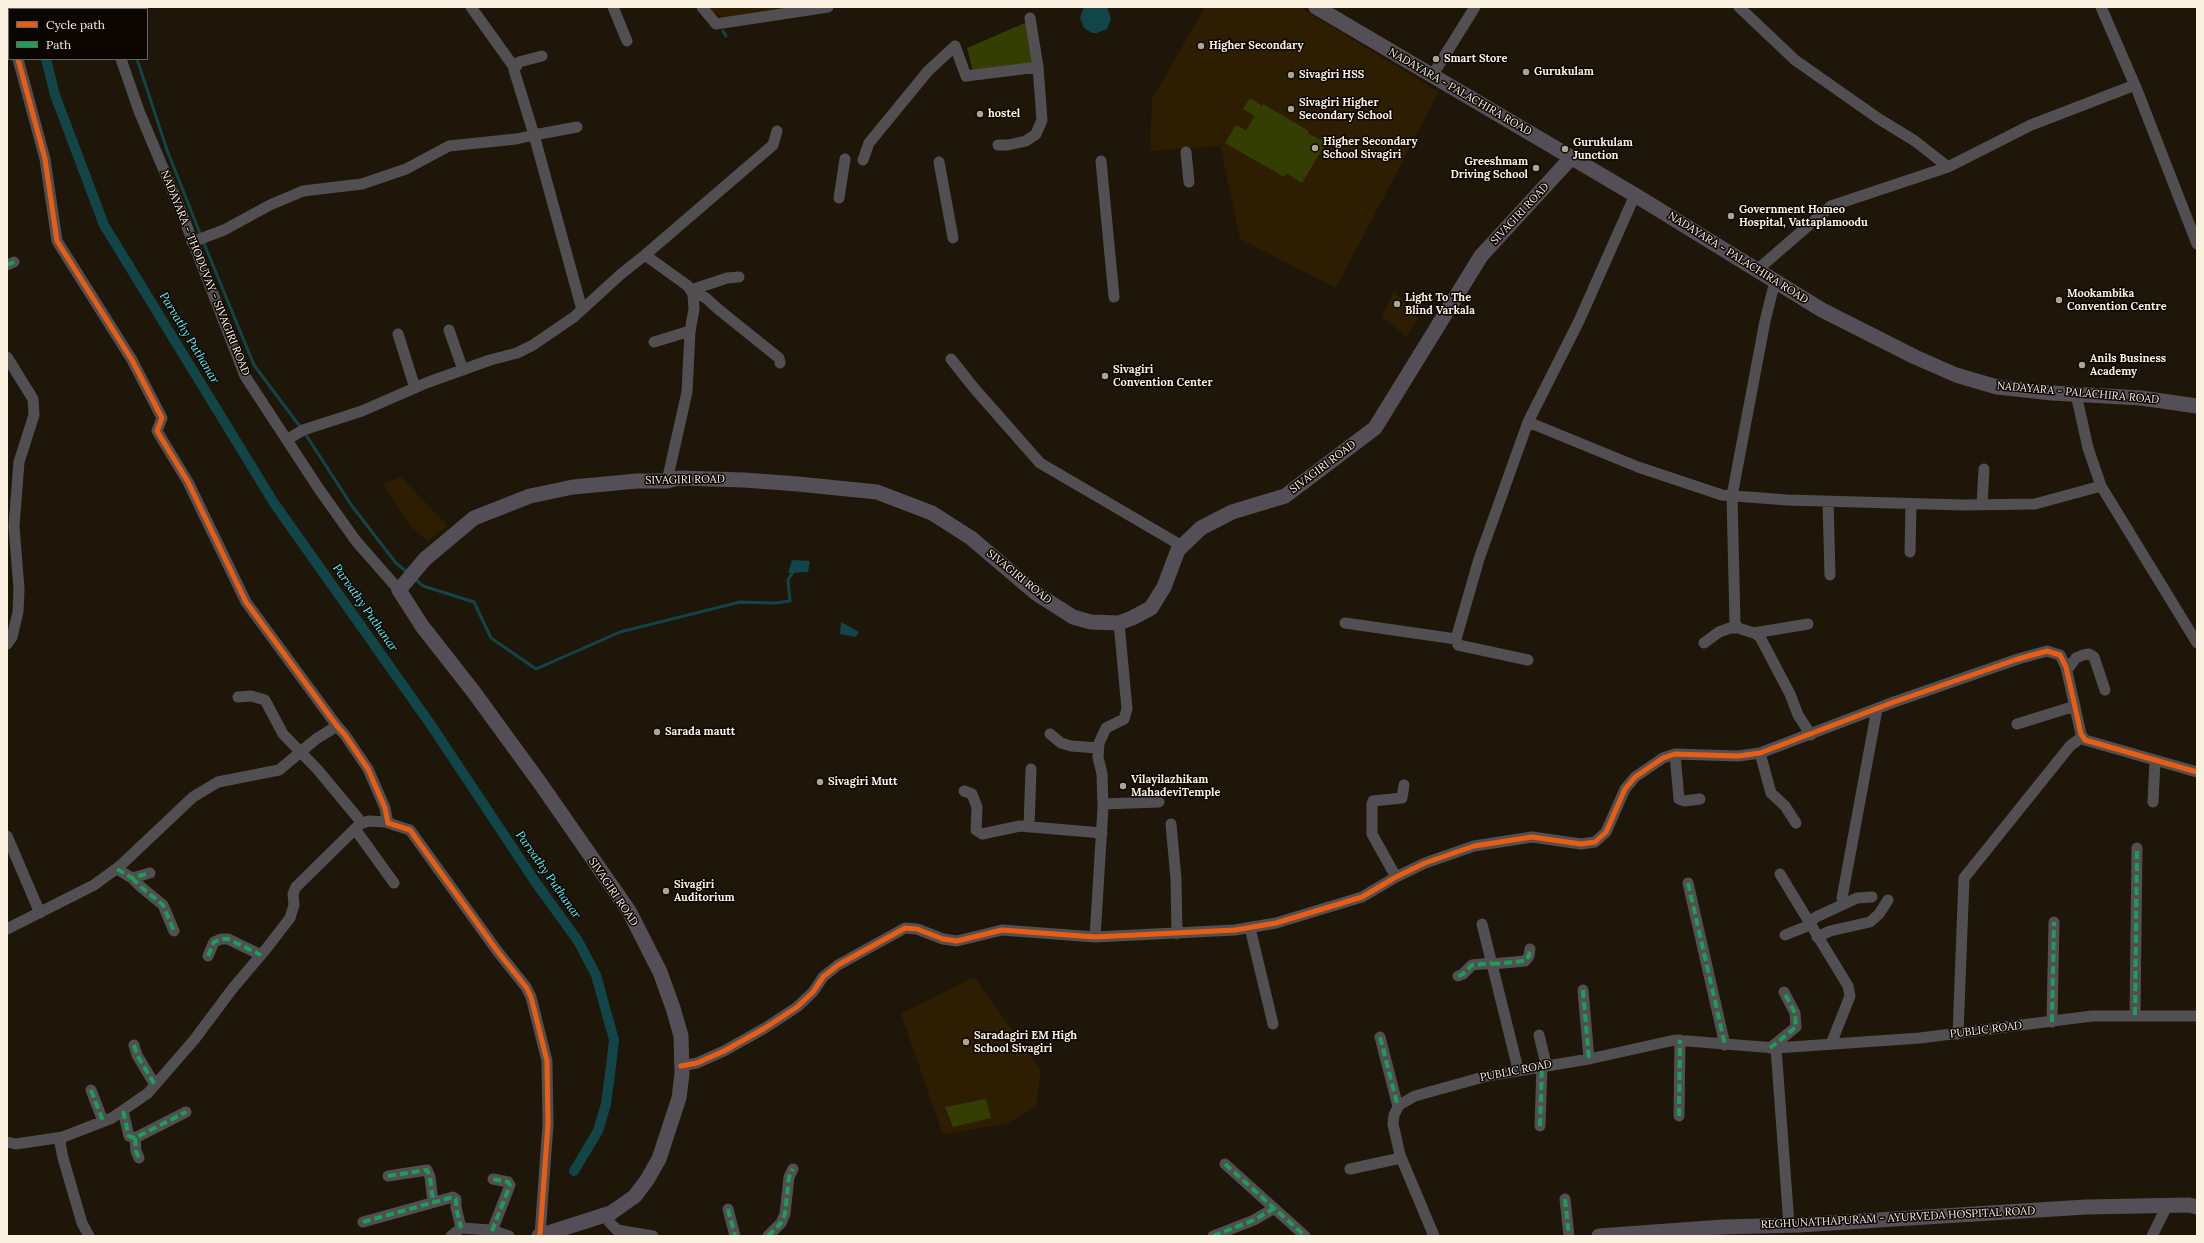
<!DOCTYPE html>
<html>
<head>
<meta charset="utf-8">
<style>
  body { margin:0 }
  #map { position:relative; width:2204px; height:1243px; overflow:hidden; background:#1e1609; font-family:Lora,serif }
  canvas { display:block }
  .frame { position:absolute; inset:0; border:8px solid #fbf1e1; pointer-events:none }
  .legend { position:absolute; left:8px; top:8px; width:140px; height:52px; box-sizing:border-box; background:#0b0601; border:1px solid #6b645b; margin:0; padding:5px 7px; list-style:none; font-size:12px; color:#fbf1e1 }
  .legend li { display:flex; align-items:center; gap:8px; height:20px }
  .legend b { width:20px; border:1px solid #6b645b }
</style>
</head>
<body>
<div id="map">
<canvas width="2204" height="1243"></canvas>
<div class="frame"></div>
<ul class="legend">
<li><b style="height:5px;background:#e95d12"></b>Cycle path</li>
<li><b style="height:5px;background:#1a9f57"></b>Path</li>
</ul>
</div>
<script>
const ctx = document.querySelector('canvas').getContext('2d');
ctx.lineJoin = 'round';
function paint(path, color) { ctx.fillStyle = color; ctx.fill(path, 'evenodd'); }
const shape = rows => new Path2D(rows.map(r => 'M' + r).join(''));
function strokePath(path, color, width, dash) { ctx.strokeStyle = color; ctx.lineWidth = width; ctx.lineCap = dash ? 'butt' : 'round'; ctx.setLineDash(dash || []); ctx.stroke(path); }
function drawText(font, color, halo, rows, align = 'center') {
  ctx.font = font + ' Lora,serif'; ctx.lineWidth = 3; ctx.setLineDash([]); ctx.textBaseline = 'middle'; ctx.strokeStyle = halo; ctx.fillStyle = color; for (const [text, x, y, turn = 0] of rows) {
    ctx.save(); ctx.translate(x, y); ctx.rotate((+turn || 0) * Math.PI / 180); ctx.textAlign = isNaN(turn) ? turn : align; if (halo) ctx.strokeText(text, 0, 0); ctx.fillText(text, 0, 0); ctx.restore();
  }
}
paint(shape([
  [710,7,804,7,729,19,711,12],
  [1205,7,1300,7,1439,92,1336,288,1240,239,1220,146,1150,151,1152,99],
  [1394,291,1419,318,1406,337,1382,316],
  [401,477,448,526,428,541,411,527,383,484],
  [974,977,1041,1070,1036,1107,1008,1123,943,1135,901,1014]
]), '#2d1d01');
paint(shape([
  [1027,22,1033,63,973,72,967,48],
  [1250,98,1262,106,1263,104,1309,131,1308,133,1326,143,1302,183,1286,173,1284,177,1225,143,1236,125,1246,130,1255,116,1243,109],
  [986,1099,991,1118,953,1127,945,1107]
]), '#343d02');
paint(shape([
  [1084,7,1107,7,1111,19,1107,29,1097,33,1092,33,1084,28,1080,18],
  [792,560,810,561,808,572,788,573],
  [841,622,859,632,856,637,840,634]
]), '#124548');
strokePath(shape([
  [121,7,122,9],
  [723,31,726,36],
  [137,59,167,150,201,236],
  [203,241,254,365,301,428],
  [304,432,352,506,396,563,407,572],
  [415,579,423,586,474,602,491,638,536,669,620,632,740,602,775,603,790,601,788,580,795,569]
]), '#124548', 3);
strokePath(shape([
  [34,7,34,9],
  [46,59,55,95,104,225,274,503,431,725,534,880,578,941,596,975,614,1040,611,1066,606,1104,598,1131,574,1171]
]), '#124548', 10);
strokePath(shape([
  [104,7,105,9],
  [471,7,514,67],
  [613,7,627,41],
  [702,7,716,24,828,7],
  [1739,7,1795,60,1879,119,1915,141,1948,167,2031,125,2135,85],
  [2101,7,2137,90,2197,244],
  [7,19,9,27],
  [18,59,45,159,57,241,132,360,162,418,157,431,188,482,246,602,337,726,345,735,368,769,385,808,388,823,410,830,498,952,526,987,531,997,547,1061,548,1124,540,1235],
  [121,59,139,111,179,206,245,376,319,489,356,541,399,590],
  [1432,76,1475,7],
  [577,127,534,135,581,306],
  [998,145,1008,145,1026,141,1036,134,1042,120,1038,67],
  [1186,152,1189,182],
  [863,160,869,143,928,71,955,46,966,76,1038,67,1030,18],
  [1101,161,1114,297],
  [939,162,953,238],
  [1635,195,1579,321,1528,422,1638,467,1722,495,1787,500,1963,505,2035,504,2101,486,2197,643],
  [839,198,845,159],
  [192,242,224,230,270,205,303,191,362,184,406,169,449,146,516,139,534,135,514,70,519,62,542,56],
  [645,255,773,145,777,131],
  [7,265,14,262],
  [1757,270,1831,206,1948,167],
  [1777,283,1773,289,1765,321,1732,496,1735,623,1738,628,1754,633,1760,637,1790,694,1798,715,1811,735],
  [691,290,727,278,739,277],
  [692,291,706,298,718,309,769,350,779,358,780,363],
  [449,330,463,370],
  [398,334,415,388],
  [654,342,690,331],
  [7,357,33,399,34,415,19,462,14,526,19,589,18,612,12,637,7,644],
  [951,359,974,388,1040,463,1182,546],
  [2076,394,2088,448,2101,486],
  [288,439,303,430,362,411,426,383,490,360,517,353,533,345,574,317,621,274,645,255,688,286,693,294,694,309,690,331,687,392,667,481],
  [1828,501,1830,575],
  [1982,505,1984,469],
  [1910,552,1911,504],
  [1345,623,1456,639],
  [1754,633,1808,624],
  [1704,643,1719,632,1730,628,1738,628],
  [1528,660,1458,645,1456,639,1479,559,1528,422],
  [2067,670,2076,658,2083,655,2089,654,2094,657,2105,690],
  [238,697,251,696,265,700,283,734,318,770,362,823],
  [2017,724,2075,706],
  [1050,734,1061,743,1071,746,1098,748],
  [1760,753,1771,793,1785,806,1796,823],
  [1675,754,1679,799,1684,801,1700,799],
  [964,791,972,794,977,807,976,830,982,834,1020,826,1102,833],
  [2153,802,2155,761],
  [1103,804,1159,802],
  [1171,824,1176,879,1177,934],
  [1029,827,1031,769],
  [355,829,394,883],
  [7,836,40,913],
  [117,869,132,878,150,873],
  [1780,874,1848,986,1850,996,1831,1044],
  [1396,877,1372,834,1372,804,1373,801,1402,798,1404,785],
  [132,878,141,887,163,905,174,931],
  [1688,883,1725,1045],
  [1842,898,1877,709],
  [1809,923,1816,917,1857,898,1872,897],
  [1482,924,1518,1069],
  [1250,928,1273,1024],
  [7,929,94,885,120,866,193,797,218,782,279,770,316,739,337,726],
  [1785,935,1810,925],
  [1095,937,1103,808,1102,774,1098,757,1099,743,1106,728,1124,719,1127,709,1119,623],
  [1817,937,1830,931,1870,922,1879,914,1888,900],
  [208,956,214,942,221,939,228,939,261,955],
  [1492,964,1525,961,1529,956,1530,949],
  [1458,976,1463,974,1472,965,1492,963],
  [1583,990,1589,1059],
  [2135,1015,2137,848],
  [2052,1022,2054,922],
  [1958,1034,1964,878,2070,746,2082,737],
  [1539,1035,1546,1064],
  [1380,1037,1398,1107],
  [134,1045,137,1055,155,1085],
  [1770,1048,1796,1027,1795,1013,1784,992],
  [1776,1048,1789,1225],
  [681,1066,697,1063,724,1051,765,1028,797,1007,813,992,823,977,838,965,905,928,917,929,943,939,957,941,1002,930,1095,937,1235,930,1276,923,1362,897,1396,877,1425,863,1474,846,1532,837,1581,844,1595,842,1606,832,1625,789,1635,777,1663,758,1675,754,1738,756,1760,753,1894,702,2018,659,2047,651,2060,655,2066,667,2081,734,2085,740,2197,772],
  [91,1090,103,1121],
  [123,1111,129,1136,135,1138,186,1112],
  [1679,1116,1680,1040],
  [1540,1126,1542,1066],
  [135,1138,136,1151,139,1158],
  [7,1142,16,1144,63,1137],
  [1225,1164,1305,1236],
  [1350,1169,1401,1158],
  [388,1176,427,1170,430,1177,433,1202],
  [1565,1199,1569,1236],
  [728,1209,735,1236],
  [605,1215,610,1223,617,1230,653,1236],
  [363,1222,453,1197,456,1199,456,1207,461,1228],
  [492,1231,510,1185,508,1182,493,1179],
  [89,1236,82,1223,63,1158,60,1143,63,1137,112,1118,148,1093,194,1040,233,988,266,949,290,918,294,905,293,894,296,887,360,824,369,821,387,822],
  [451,1236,461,1228,491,1230,509,1236],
  [768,1236,781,1223,785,1214,789,1177,793,1169],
  [1213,1236,1254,1220,1273,1209],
  [1434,1236,1400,1155,1393,1124,1394,1115,1399,1105,1415,1096,1487,1076,1589,1059,1675,1040,1776,1048,1920,1038,2092,1016,2197,1016],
  [2152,1236,2167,1206]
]), '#524f52', 11);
strokePath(shape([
  [1316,7,1635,195,1822,310,1915,357,1956,375,1997,387,2052,393,2141,398,2197,406],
  [539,1236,611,1213,635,1196,647,1180,659,1159,679,1098,682,1074,681,1036,673,1008,660,972,629,911,540,783,473,691,422,626,399,590,425,559,474,518,530,496,573,487,637,481,667,481,679,478,744,480,798,484,877,492,932,513,971,538,1037,594,1073,617,1091,622,1119,623,1132,618,1151,608,1164,587,1178,550,1201,528,1232,512,1285,496,1375,428,1481,256,1571,158],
  [1599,1236,1723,1227,1799,1225,2086,1207,2189,1205,2197,1207]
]), '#544f56', 15);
strokePath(shape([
  [7,19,9,27],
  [7,265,14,262],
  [117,869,132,878,150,873],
  [132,878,141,887,163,905,174,931],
  [1688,883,1725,1045],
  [208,956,214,942,221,939,228,939,261,955],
  [1492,964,1525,961,1529,956,1530,949],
  [1458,976,1463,974,1472,965,1492,963],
  [1583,990,1589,1059],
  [2135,1015,2137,848],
  [2052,1022,2054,922],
  [1380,1037,1398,1107],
  [134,1045,137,1055,155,1085],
  [1770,1048,1796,1027,1795,1013,1784,992],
  [91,1090,103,1121],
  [123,1111,129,1136,135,1138,186,1112],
  [1679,1116,1680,1040],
  [1540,1126,1542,1066],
  [135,1138,136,1151,139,1158],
  [1225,1164,1305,1236],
  [388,1176,427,1170,430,1177,433,1202],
  [1565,1199,1569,1236],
  [728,1209,735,1236],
  [363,1222,453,1197,456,1199,456,1207,461,1228],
  [492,1231,510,1185,508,1182,493,1179],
  [768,1236,781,1223,785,1214,789,1177,793,1169],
  [1213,1236,1254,1220,1273,1209]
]), '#1a9f57', 4, [8, 4]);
strokePath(shape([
  [18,59,45,159,57,241,132,360,162,418,157,431,188,482,246,602,337,726,345,735,368,769,385,808,388,823,410,830,498,952,526,987,531,997,547,1061,548,1124,540,1235],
  [681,1066,697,1063,724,1051,765,1028,797,1007,813,992,823,977,838,965,905,928,917,929,943,939,957,941,1002,930,1095,937,1235,930,1276,923,1362,897,1396,877,1425,863,1474,846,1532,837,1581,844,1595,842,1606,832,1625,789,1635,777,1663,758,1675,754,1738,756,1760,753,1894,702,2018,659,2047,651,2060,655,2066,667,2081,734,2085,740,2197,772]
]), '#e95d12', 5);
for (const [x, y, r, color] of [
  [1201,46,4,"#aea495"],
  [1436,59,4,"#aea495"],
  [1526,72,4,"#aea495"],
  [1291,75,4,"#aea495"],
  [1291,109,4,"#aea495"],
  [980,114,4,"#aea495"],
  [1315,148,4,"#aea495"],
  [1565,149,4,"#aea495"],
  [1536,168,4,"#aea495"],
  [1731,216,4,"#aea495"],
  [2059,300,4,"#aea495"],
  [1397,304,4,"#aea495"],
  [2082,365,4,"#aea495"],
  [1105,376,4,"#aea495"],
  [657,732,4,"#aea495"],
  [820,782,4,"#aea495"],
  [1123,786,4,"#aea495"],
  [666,891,4,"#aea495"],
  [966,1042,4,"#aea495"]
]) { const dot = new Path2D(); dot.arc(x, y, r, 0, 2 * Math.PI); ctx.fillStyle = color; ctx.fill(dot); strokePath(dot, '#0b0601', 1.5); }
drawText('bold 11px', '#fbf1e1', '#0b0601', [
  ["Higher Secondary",1209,46],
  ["Smart Store",1444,59],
  ["Gurukulam",1534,72],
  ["Sivagiri HSS",1299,75],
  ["Sivagiri Higher",1299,103],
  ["Secondary School",1299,116],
  ["hostel",988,114],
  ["Higher Secondary",1323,142],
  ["School Sivagiri",1323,155],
  ["Gurukulam",1573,143],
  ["Junction",1573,156],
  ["Greeshmam",1528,162,"right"],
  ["Driving School",1528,175,"right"],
  ["Government Homeo",1739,210],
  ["Hospital, Vattaplamoodu",1739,223],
  ["Mookambika",2067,294],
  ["Convention Centre",2067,307],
  ["Light To The",1405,298],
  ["Blind Varkala",1405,311],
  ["Anils Business",2090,359],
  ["Academy",2090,372],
  ["Sivagiri",1113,370],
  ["Convention Center",1113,383],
  ["Sarada mautt",665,732],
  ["Vilayilazhikam",1131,780],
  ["MahadeviTemple",1131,793],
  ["Sivagiri Mutt",828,782],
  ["Sivagiri",674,885],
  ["Auditorium",674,898],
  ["Saradagiri EM High",974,1036],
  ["School Sivagiri",974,1049]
], 'left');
drawText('11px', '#fbf1e1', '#0b0601', [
  ["NADAYARA - PALACHIRA ROAD",1460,92,30],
  ["SIVAGIRI ROAD",1520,214,-47],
  ["NADAYARA - PALACHIRA ROAD",1738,258,32],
  ["NADAYARA - THODUVAY - SIVAGIRI ROAD",205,273,68],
  ["NADAYARA - PALACHIRA ROAD",2078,393,5],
  ["SIVAGIRI ROAD",1323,467,-37],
  ["SIVAGIRI ROAD",685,480,-1],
  ["SIVAGIRI ROAD",1019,577,39],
  ["SIVAGIRI ROAD",613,892,56],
  ["PUBLIC ROAD",1986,1030,-7],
  ["PUBLIC ROAD",1516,1071,-11],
  ["REGHUNATHAPURAM - AYURVEDA HOSPITAL ROAD",1898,1218,-3]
]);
drawText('italic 12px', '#5ef1fd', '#0b0601', [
  ["Parvathy Puthanar",189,338,59],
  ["Parvathy Puthanar",365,608,55],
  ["Parvathy Puthanar",548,875,55]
]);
</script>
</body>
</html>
